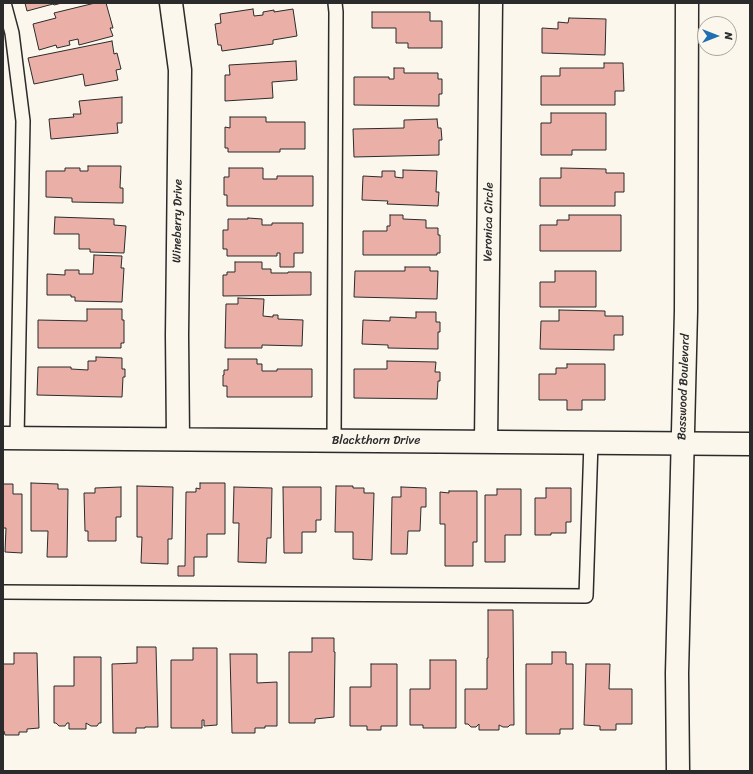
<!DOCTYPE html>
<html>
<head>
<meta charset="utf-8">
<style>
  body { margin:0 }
  #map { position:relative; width:753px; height:774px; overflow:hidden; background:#fbf7ec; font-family:Sriracha,sans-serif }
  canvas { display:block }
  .frame { position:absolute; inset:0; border:4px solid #2b2b2b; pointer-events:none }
  .north { position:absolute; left:697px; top:16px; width:40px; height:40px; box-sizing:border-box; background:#fbf7ec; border:1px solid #a8a59f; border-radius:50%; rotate:90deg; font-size:11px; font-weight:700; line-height:16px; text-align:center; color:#2b2b2b }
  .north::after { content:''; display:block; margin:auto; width:14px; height:18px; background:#1f6fb2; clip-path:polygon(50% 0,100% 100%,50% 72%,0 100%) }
</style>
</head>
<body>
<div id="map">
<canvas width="753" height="774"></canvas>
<div class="frame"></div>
<div class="north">N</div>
</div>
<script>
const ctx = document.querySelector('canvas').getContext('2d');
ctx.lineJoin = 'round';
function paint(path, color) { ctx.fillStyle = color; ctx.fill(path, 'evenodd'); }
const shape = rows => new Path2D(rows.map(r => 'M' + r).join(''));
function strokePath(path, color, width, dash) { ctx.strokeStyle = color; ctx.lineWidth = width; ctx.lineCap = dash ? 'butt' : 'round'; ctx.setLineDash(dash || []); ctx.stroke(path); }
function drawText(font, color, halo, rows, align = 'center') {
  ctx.font = font + ' Sriracha,sans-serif'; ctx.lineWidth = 4; ctx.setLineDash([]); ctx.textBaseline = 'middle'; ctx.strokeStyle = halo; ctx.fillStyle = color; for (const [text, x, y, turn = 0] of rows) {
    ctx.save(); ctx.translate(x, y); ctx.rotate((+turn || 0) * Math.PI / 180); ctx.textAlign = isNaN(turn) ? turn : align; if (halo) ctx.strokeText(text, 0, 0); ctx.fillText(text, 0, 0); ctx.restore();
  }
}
const building = shape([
  [25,3,62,3,54,5,53,4,27,11,25,3],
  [95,3,106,3,113,28,110,28,113,36,79,45,78,39,69,41,70,45,57,48,56,45,39,50,33,24,56,18,54,13,95,3],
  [253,9,254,16,263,15,263,12,274,10,274,12,293,9,297,36,273,40,273,44,222,51,221,45,218,45,215,24,221,23,220,14,253,9],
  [372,12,430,12,430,21,442,21,442,48,408,48,408,43,396,43,396,28,372,28,372,12],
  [569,18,606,19,605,55,542,53,542,28,558,29,558,22,568,23,569,18],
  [112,41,114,54,117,53,121,69,116,70,118,80,85,86,83,74,34,84,28,58,112,41],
  [296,61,297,80,272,82,273,98,225,101,225,75,230,75,229,65,296,61],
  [604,63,623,63,624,91,615,91,615,105,541,105,541,76,560,76,560,68,604,68,604,63],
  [394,68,404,68,404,73,438,73,438,79,442,79,442,94,439,94,439,106,354,105,354,77,389,77,389,79,394,79,394,68],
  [122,97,122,123,117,123,118,133,51,139,49,119,74,117,73,114,81,114,79,101,122,97],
  [551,113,606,113,606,150,572,150,572,155,541,155,541,123,551,123,551,113],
  [230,117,266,117,266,122,305,122,305,149,280,149,280,152,228,152,228,148,225,148,225,127,230,128,230,117],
  [437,119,438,128,441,128,442,140,439,140,439,155,354,157,353,129,404,128,404,120,437,119],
  [88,166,121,166,120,188,123,188,123,203,72,202,72,198,46,197,46,171,65,171,65,168,80,168,80,171,88,171,88,166],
  [229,168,263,168,263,179,277,179,277,176,313,176,313,206,227,206,227,195,224,195,224,177,229,177,229,168],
  [561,168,606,169,606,173,624,173,624,192,615,192,615,206,540,206,540,178,561,178,561,168],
  [403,170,437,171,436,192,439,192,438,206,387,204,388,201,362,200,363,176,382,177,382,171,395,171,395,177,403,178,403,170],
  [390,215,403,215,403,219,426,220,426,228,438,228,438,235,440,235,440,253,437,253,437,255,363,255,363,231,387,231,387,226,390,226,390,215],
  [569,215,621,215,621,251,540,251,540,225,557,225,557,220,569,220,569,215],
  [55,217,114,219,114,225,126,226,124,253,90,252,90,249,79,249,79,234,54,234,55,217],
  [248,218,262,219,262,225,272,225,272,223,303,223,303,253,294,253,294,267,280,267,280,253,277,253,277,256,227,256,227,249,223,249,223,230,228,230,228,219,248,219,248,218],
  [94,255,122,256,121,268,124,268,122,302,75,301,75,297,71,297,71,295,47,295,47,274,65,275,65,270,79,270,79,274,93,274,94,255],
  [235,262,262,262,262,269,271,269,271,273,288,273,288,272,311,272,311,295,223,296,223,275,227,275,227,272,235,272,235,262],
  [405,267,430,267,430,271,438,271,437,299,354,297,355,271,405,271,405,267],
  [555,271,596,271,596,307,540,307,540,282,555,282,555,271],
  [238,298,264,299,263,316,273,317,273,315,278,315,278,319,303,320,302,346,262,345,262,348,225,348,226,304,238,304,238,298],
  [87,309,122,309,122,320,124,320,124,343,121,343,121,348,38,348,38,320,87,321,87,309],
  [559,310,605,311,605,316,623,316,623,335,614,335,614,350,540,349,541,321,559,321,559,310],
  [416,312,436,312,436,322,440,322,440,332,438,332,438,349,388,348,388,345,362,344,363,320,390,321,390,317,416,318,416,312],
  [96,357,122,358,122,369,125,369,125,377,123,377,122,397,37,395,38,367,71,367,71,369,88,370,88,361,96,361,96,357],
  [228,359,257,359,257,364,262,364,262,371,277,371,277,369,312,369,312,397,227,397,227,386,223,386,223,375,224,375,224,370,228,370,228,359],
  [387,361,436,362,435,372,440,372,440,381,438,381,437,399,354,398,354,369,387,369,387,361],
  [567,364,605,364,605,400,582,400,582,410,567,410,567,400,539,400,539,374,556,374,556,368,567,368,567,364],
  [31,483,58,484,58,489,68,489,67,557,47,557,48,531,31,531,31,483],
  [200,483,225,483,225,534,207,534,207,557,194,557,194,576,178,576,178,566,185,566,186,492,196,492,196,488,200,489,200,483],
  [3,484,13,484,13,494,22,494,22,553,5,552,6,528,3,528,3,484],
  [137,486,173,487,172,539,168,539,168,564,141,563,142,537,137,537,137,486],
  [336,486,353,486,353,488,364,488,364,493,374,493,372,560,353,559,353,532,335,532,336,486],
  [121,487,121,517,116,517,116,541,88,541,88,531,85,531,84,493,95,493,95,488,121,487],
  [234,487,272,488,271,538,267,538,266,563,238,562,239,523,233,523,234,487],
  [283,487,321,487,321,520,316,520,316,532,302,532,302,553,284,553,283,487],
  [401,487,426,488,426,507,421,507,420,531,408,531,407,554,391,554,392,497,401,497,401,487],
  [546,488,571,488,571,522,566,522,566,533,551,533,551,535,535,535,535,498,546,498,546,488],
  [497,489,521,489,521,535,505,535,505,562,485,562,485,495,497,495,497,489],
  [449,491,477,491,477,542,473,542,473,566,445,566,445,524,440,524,440,492,449,493,449,491],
  [488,610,513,610,514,725,510,725,508,727,503,727,499,725,499,730,479,730,479,724,476,727,471,727,468,724,465,724,465,689,487,689,487,658,488,658,488,610],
  [312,638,334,638,334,652,335,652,334,717,315,719,315,723,289,723,289,652,312,652,312,638],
  [137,647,156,647,158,727,145,727,145,728,136,728,136,733,113,733,112,664,137,663,137,647],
  [193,648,217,648,217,725,204,726,204,720,202,720,202,728,171,728,171,660,193,660,193,648],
  [552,652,566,652,566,664,573,664,573,729,560,729,560,734,526,734,526,664,552,664,552,652],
  [14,653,37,653,39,728,27,729,27,732,19,732,19,735,5,735,4,731,3,731,3,664,14,664,14,653],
  [230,654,257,654,257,683,277,682,277,726,265,726,265,728,255,728,255,733,232,733,230,654],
  [74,657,101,657,101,723,99,723,97,726,91,726,86,723,86,729,69,729,69,723,67,723,65,726,59,726,56,723,54,723,54,686,74,686,74,657],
  [430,660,456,660,456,728,423,728,423,725,410,725,410,689,430,689,430,660],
  [371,664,397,664,397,726,381,726,381,730,367,730,367,726,350,726,350,687,371,687,371,664],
  [586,664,610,664,609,689,632,689,632,724,616,724,616,730,600,730,600,726,584,725,586,664]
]);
paint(building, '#eab0a7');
strokePath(building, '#2b2b2b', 1);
const service = shape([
  [4,3,12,33,23,121,17,438],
  [334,440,336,12,335,3],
  [3,592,586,596,591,442]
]);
const minor = shape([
  [171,3,180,70,177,335,178,439],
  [3,438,750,444],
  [486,442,491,3]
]);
const secondary = shape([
  [678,771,677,673,686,311,687,3]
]);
strokePath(service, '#2b2b2b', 16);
strokePath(minor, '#2b2b2b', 25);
strokePath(secondary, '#2b2b2b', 25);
strokePath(service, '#fbf7ec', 13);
strokePath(minor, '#fbf7ec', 22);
strokePath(secondary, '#fbf7ec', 22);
drawText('12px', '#2b2b2b', '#fbf7ec', [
  ["Wineberry Drive",178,221,-89],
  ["Veronica Circle",489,222,-89],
  ["Basswood Boulevard",684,387,-88],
  ["Blackthorn Drive",376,441]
]);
</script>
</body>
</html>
